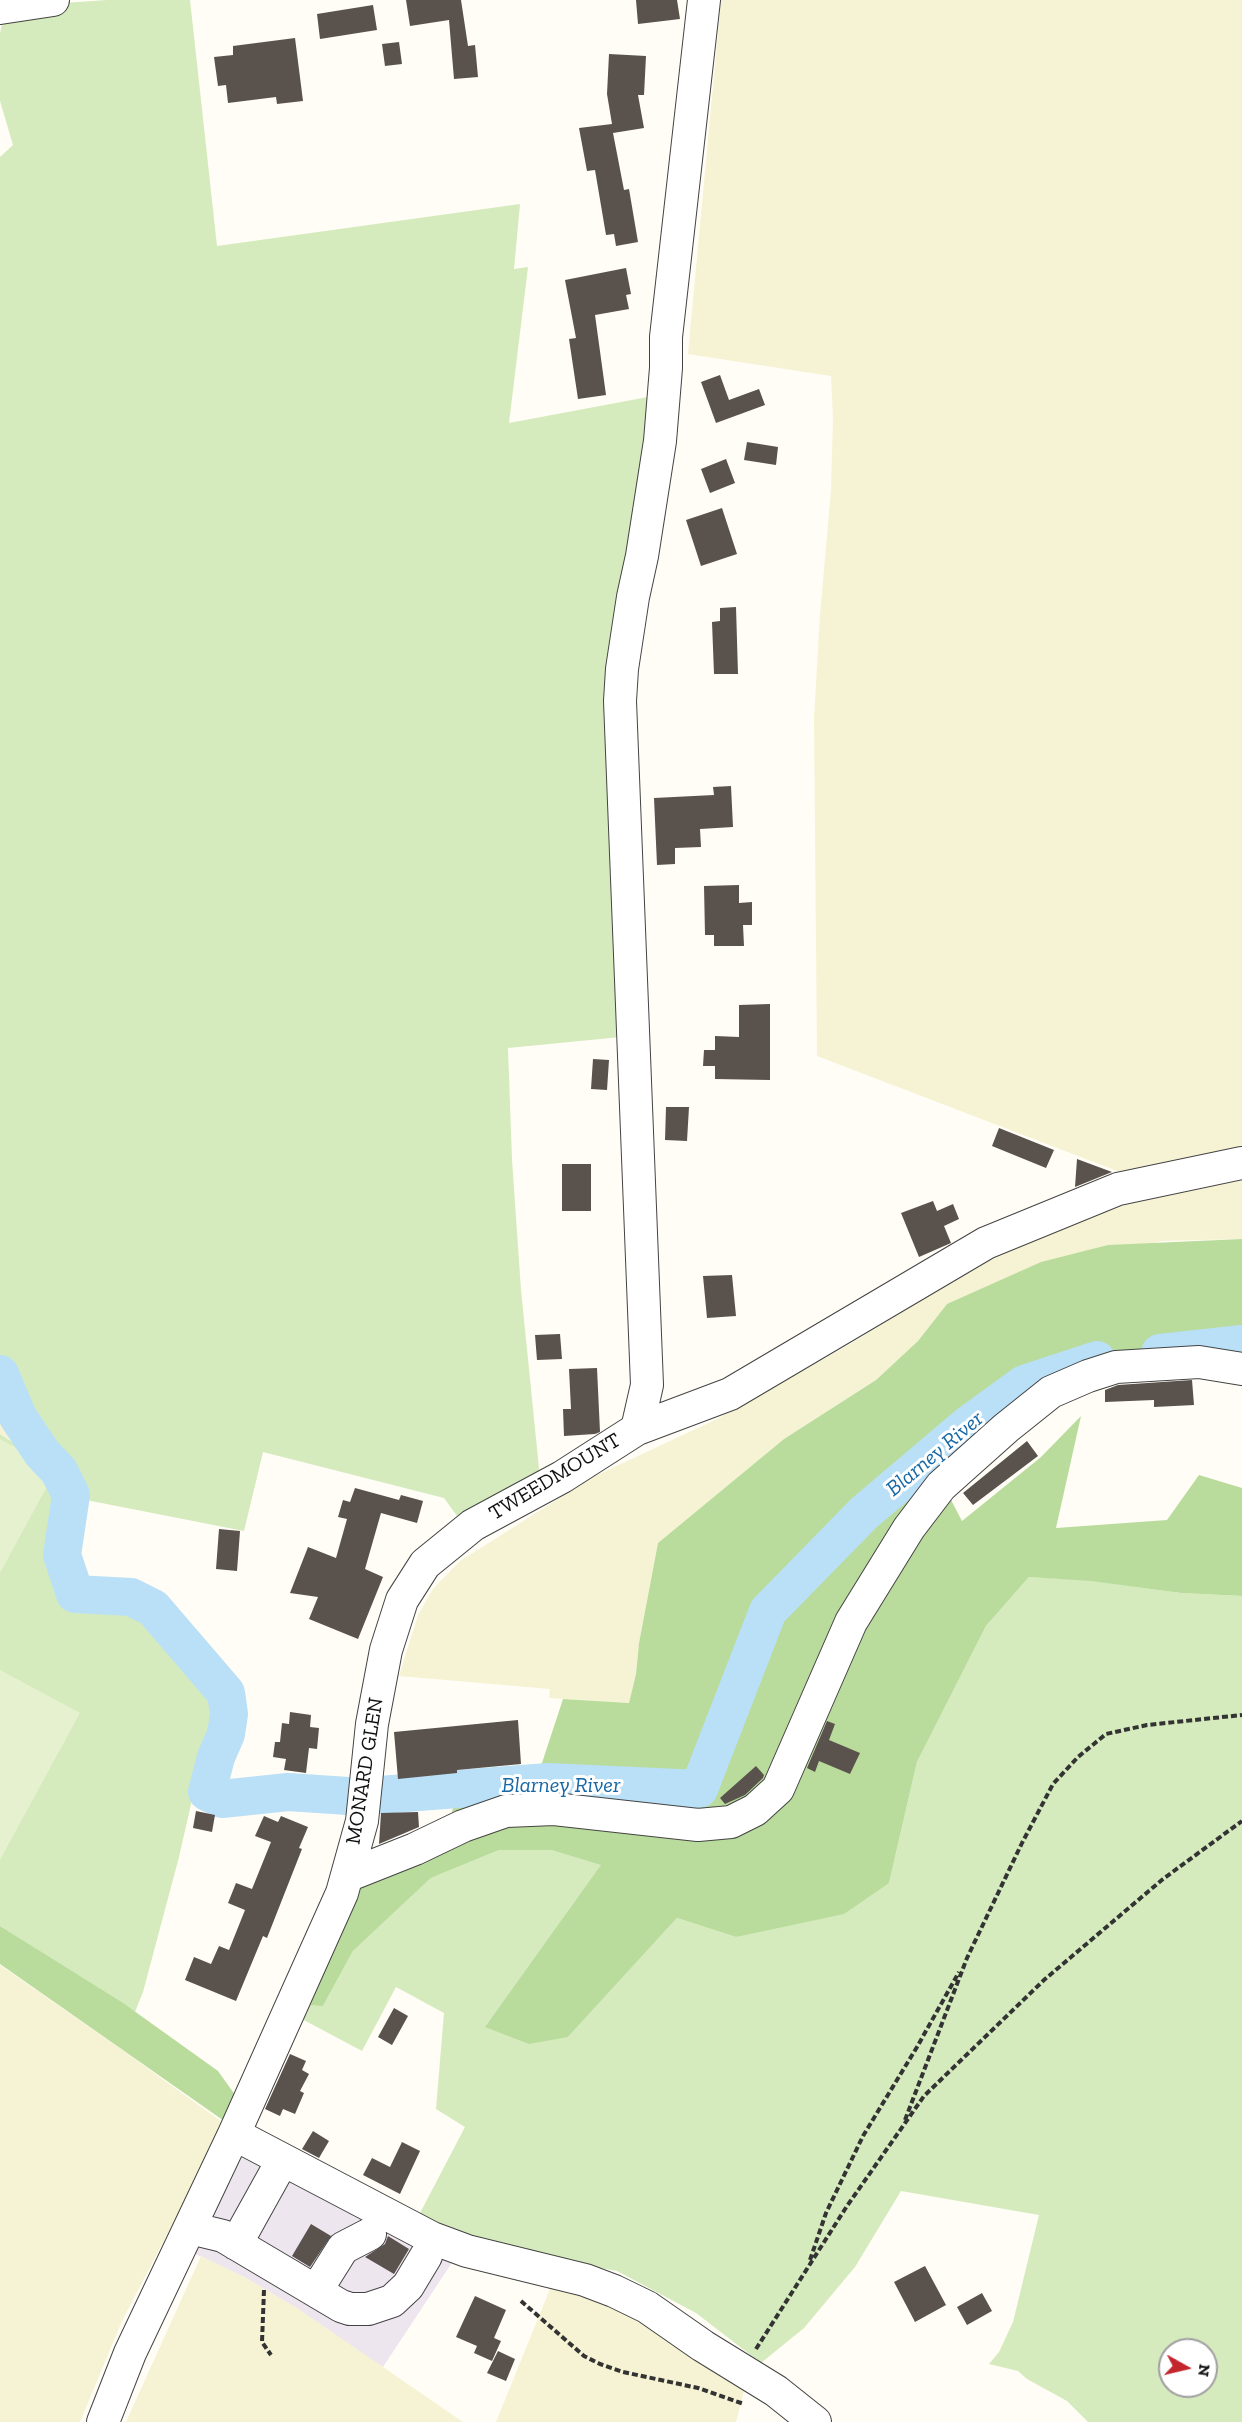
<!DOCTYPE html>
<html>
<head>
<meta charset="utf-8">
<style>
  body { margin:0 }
  #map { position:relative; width:1242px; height:2422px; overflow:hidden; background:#fffdf5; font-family:"Zilla Slab",serif }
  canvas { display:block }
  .north { position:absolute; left:1158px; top:2338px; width:60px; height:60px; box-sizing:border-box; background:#fff; border:2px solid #a0a0a0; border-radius:50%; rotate:98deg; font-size:16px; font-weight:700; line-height:24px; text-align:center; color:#111 }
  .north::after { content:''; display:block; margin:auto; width:21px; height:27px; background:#c4262e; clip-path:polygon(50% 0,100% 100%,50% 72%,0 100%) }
</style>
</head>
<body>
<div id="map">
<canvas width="1242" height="2422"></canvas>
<div class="north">N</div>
</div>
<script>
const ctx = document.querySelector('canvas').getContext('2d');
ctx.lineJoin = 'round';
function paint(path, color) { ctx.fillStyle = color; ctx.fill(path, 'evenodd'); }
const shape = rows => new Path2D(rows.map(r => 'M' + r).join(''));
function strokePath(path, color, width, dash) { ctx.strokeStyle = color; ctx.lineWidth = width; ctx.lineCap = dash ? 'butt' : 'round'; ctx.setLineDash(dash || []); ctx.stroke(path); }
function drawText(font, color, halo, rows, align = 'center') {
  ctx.font = font + ' "Zilla Slab",serif'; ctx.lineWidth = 6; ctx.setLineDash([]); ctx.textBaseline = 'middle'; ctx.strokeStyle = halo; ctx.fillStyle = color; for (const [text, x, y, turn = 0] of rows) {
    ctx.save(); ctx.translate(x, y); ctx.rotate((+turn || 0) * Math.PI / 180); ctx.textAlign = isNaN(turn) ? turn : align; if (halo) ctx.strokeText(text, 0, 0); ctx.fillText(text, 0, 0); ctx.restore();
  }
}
paint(shape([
  [247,2149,457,2255,383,2367,246,2278,189,2251]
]), '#eee6ef');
paint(shape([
  [721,0,1242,0,1242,1148,1125,1174,817,1056,814,717,820,615,831,490,833,419,831,376,688,354],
  [1242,1177,1242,1239,1161,1241,947,1304,918,1341,876,1380,784,1439,658,1543,639,1643,636,1674,629,1703,549,1698,550,1689,399,1676,418,1615,433,1589,460,1561,593,1477,715,1420,852,1343,949,1282,1026,1240,1115,1205],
  [0,1393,3,1401,27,1450,0,1434],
  [0,1965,118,2047,222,2122,186,2198,122,2321,80,2422,0,2422],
  [201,2256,246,2278,297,2308,463,2422,126,2422],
  [554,2279,602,2294,746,2383,736,2422,496,2422]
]), '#f6f3d4');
paint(shape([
  [107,0,190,0,217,246,520,204,514,269,528,267,509,423,664,394,633,597,621,1037,508,1048,512,1160,521,1290,540,1478,457,1516,444,1498,263,1452,244,1531,81,1499,42,1453,18,1417,0,1374,0,157,13,145,0,101,0,33,6,7],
  [0,1434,56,1470,51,1548,61,1594,73,1604,116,1604,144,1620,182,1651,208,1692,212,1716,210,1737,194,1791,179,1857,143,1992,135,2012,0,1926],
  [1029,1577,1088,1580,1181,1593,1242,1596,1242,2422,1088,2422,1067,2401,1027,2379,1018,2371,989,2364,999,2352,1013,2322,1039,2215,901,2191,855,2267,804,2328,761,2363,696,2313,617,2271,565,2261,465,2235,419,2215,465,2127,436,2109,444,2013,396,1987,362,2051,300,2018,306,2005,323,2006,353,1951,431,1878,499,1850,551,1850,602,1865,486,2026,568,2037,677,1918,736,1937,889,1883,917,1762,986,1626],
  [1170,2350,1206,2350,1206,2386,1170,2386]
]), '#d5ebbd');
paint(shape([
  [1242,1239,1242,1355,1097,1364,939,1477,962,1521,1041,1457,1081,1416,1056,1528,1167,1520,1199,1475,1242,1488,1242,1596,1181,1593,1091,1581,1029,1577,986,1626,917,1762,889,1883,844,1914,736,1937,677,1918,568,2037,529,2044,485,2027,601,1865,551,1850,499,1850,431,1878,353,1951,323,2006,303,2005,354,1882,444,1846,460,1778,540,1769,563,1699,629,1703,636,1674,639,1643,658,1543,784,1439,876,1380,918,1341,947,1304,1041,1262,1108,1245],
  [0,1926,123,2003,218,2071,238,2099,227,2123,0,1964]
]), '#b9dc9c');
paint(shape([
  [0,1439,56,1470,0,1573],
  [0,1670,80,1713,0,1860]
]), '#e6f2cf');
strokePath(shape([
  [1160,1353,1242,1344],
  [0,1374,18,1417,42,1453,59,1471,71,1495,62,1555,75,1594,131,1597,153,1608,226,1693,229,1714,226,1734,216,1757,207,1792,222,1799,288,1792,348,1796,380,1795,548,1782,699,1789,768,1611,864,1513,969,1424,1024,1384,1097,1360]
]), '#b9e0f7', 38);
paint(shape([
  [406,0,461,0,468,46,475,45,478,77,454,79,449,20,410,26],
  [636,0,677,0,680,19,638,24],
  [373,5,377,30,320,39,317,14],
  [295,38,303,101,277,104,276,97,228,103,226,85,218,86,214,57,233,55,233,46],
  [399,42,402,64,385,66,382,44],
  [609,54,646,56,644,95,638,95,644,128,613,133,624,190,629,189,638,242,616,246,614,234,606,235,595,170,587,171,579,128,612,124,607,94],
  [626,268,631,294,626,295,629,309,595,315,606,395,578,399,569,339,576,338,565,280],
  [720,375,729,400,759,389,765,405,716,423,701,382],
  [747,442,778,447,776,465,744,460],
  [726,459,735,483,710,493,701,469],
  [722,508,737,554,701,566,686,520],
  [736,607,738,674,714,674,712,622,720,621,720,608],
  [731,786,733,827,700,829,701,847,675,848,675,864,657,865,654,798,714,795,713,787],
  [739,885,739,903,752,902,752,925,743,925,744,946,714,946,714,935,705,935,704,886],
  [770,1004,770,1080,715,1079,715,1066,703,1066,704,1050,715,1050,715,1036,739,1037,739,1005],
  [593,1059,609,1060,607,1090,591,1089],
  [666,1107,689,1107,687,1141,665,1140],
  [999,1128,1054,1150,1046,1168,992,1146],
  [1077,1159,1112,1172,1075,1187],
  [562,1164,591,1164,591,1211,562,1211],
  [933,1201,937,1211,953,1204,959,1219,944,1226,951,1243,919,1257,901,1213],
  [732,1275,736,1316,707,1318,703,1276],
  [560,1334,562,1359,537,1360,535,1335],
  [597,1368,600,1432,595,1434,564,1436,563,1409,571,1409,569,1369],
  [1192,1380,1194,1405,1154,1407,1154,1400,1105,1402,1105,1390,1118,1385],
  [1027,1441,1038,1456,973,1505,963,1493],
  [355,1488,399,1500,401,1495,423,1501,417,1523,381,1513,365,1569,383,1577,358,1639,309,1619,318,1597,290,1593,308,1547,336,1558,347,1519,338,1517,343,1500,350,1502],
  [219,1529,240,1531,237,1571,216,1569],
  [290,1712,311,1715,310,1727,319,1728,317,1749,309,1748,306,1773,284,1770,286,1759,273,1757,275,1742,280,1742,282,1723,289,1724],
  [518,1720,521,1764,457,1770,457,1773,398,1779,394,1732],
  [827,1721,835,1724,829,1740,860,1753,850,1774,819,1761,815,1772,807,1768],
  [756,1766,764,1775,763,1778,745,1795,725,1804,720,1798],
  [196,1811,215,1815,212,1832,193,1828],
  [418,1812,419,1827,379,1844,381,1813],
  [264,1816,278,1822,281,1816,308,1827,299,1848,302,1849,267,1938,263,1936,236,2001,185,1980,194,1957,211,1964,219,1946,229,1950,245,1910,228,1903,236,1883,252,1889,271,1842,255,1836],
  [394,2008,408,2016,392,2045,378,2037],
  [290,2054,306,2061,302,2070,309,2074,300,2091,304,2093,295,2114,283,2109,280,2116,265,2109],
  [313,2131,329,2141,319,2158,302,2149],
  [402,2142,420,2151,400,2194,363,2175,372,2158,390,2167],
  [311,2224,331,2236,310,2267,292,2256],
  [388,2236,409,2249,394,2274,365,2257,385,2244],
  [925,2266,946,2305,915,2322,894,2282],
  [982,2293,992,2311,967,2325,957,2307],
  [475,2296,506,2310,494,2338,501,2341,492,2361,474,2353,477,2346,456,2337],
  [498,2351,515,2359,506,2381,487,2373]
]), '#5a524d');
const minor = shape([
  [0,8,53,0],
  [637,1429,647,1385,620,701,622,669,633,597,642,556,660,441,666,368,666,337,704,0],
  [347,1876,415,1849,463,1826,506,1811,554,1809,698,1825,731,1822,755,1810,778,1789,851,1622,909,1528,941,1486,1006,1428,1051,1392,1088,1376,1116,1367,1199,1362,1242,1369],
  [234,2134,432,2238,467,2251,585,2280,614,2291,647,2307,703,2346,776,2391,815,2422],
  [190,2228,223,2236,341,2306,350,2309,368,2309,392,2301,408,2286,426,2256],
  [236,2244,276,2172],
  [316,2291,343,2248,370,2234],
  [103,2422,130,2353,234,2134,342,1893,362,1821,372,1724,386,1650,402,1600,425,1564,473,1525,562,1477,637,1429,730,1394,986,1243,1118,1189,1242,1163]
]);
strokePath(minor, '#444', 34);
strokePath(shape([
  [905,2120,967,1958,1022,1843,1053,1784,1078,1757,1106,1734,1147,1725,1242,1715],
  [810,2260,826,2213,863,2136,917,2047,959,1972],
  [264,2290,262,2342,271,2355],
  [521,2301,584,2356,600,2364,623,2372,698,2388,744,2404],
  [756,2349,847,2206,924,2096,1044,1980,1163,1879,1242,1821]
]), '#333', 4, [6, 3]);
strokePath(minor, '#fff', 32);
drawText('21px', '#111', '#fff', [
  ["TWEEDMOUNT",555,1477,-31],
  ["MONARD GLEN",365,1771,-81]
]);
drawText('italic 22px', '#1768a6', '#fff', [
  ["Blarney River",935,1454,-40],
  ["Blarney River",561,1786]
]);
</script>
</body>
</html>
